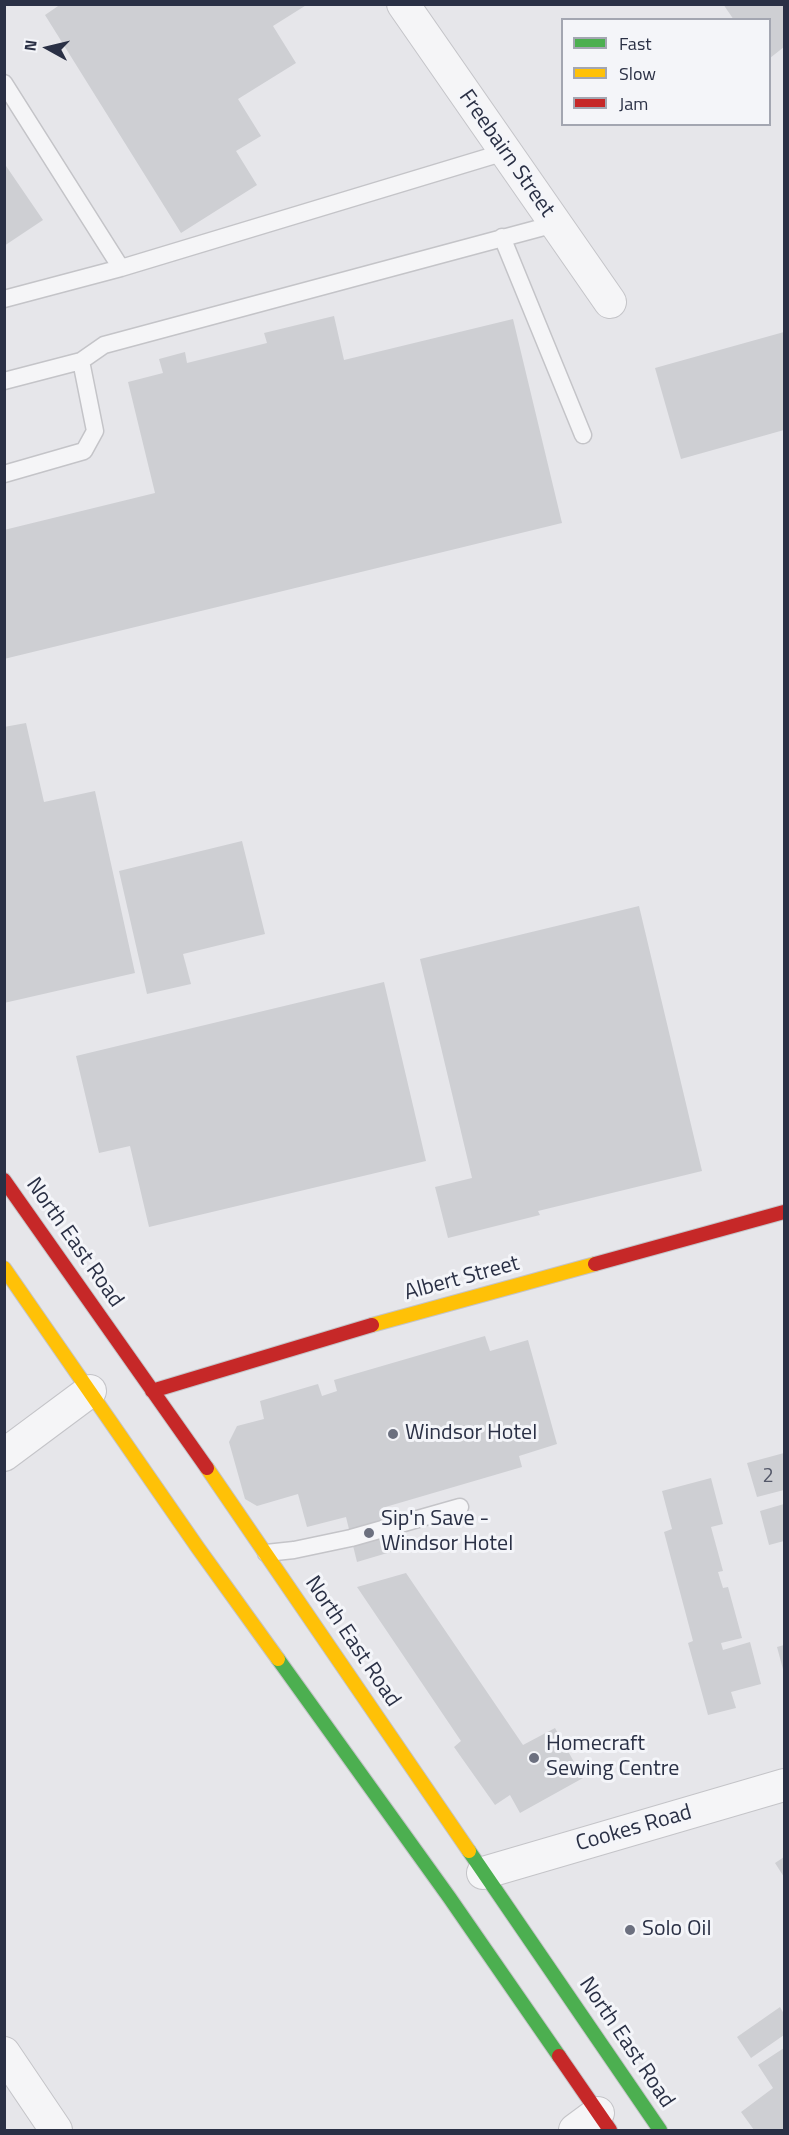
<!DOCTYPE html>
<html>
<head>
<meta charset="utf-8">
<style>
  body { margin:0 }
  #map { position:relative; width:789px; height:2135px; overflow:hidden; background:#e6e6ea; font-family:"Titillium Web",sans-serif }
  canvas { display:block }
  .frame { position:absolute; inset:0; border:6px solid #2a3045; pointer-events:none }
  .legend { position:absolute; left:561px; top:18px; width:210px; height:108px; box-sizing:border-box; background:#f4f5f9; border:2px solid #a3a6b1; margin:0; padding:8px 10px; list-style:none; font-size:18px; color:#2a3045 }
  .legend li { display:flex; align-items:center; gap:12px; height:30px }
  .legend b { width:30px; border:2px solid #a3a6b1 }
  .north { position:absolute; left:18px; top:18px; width:60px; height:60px; -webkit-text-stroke:4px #f4f5f9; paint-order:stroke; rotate:278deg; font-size:16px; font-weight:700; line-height:24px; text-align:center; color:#2a3045 }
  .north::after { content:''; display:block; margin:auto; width:21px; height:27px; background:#2a3045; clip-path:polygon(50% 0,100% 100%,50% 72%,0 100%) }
</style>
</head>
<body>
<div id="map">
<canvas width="789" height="2135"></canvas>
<div class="frame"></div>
<ul class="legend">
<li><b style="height:8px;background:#4caf50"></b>Fast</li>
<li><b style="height:8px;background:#ffc107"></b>Slow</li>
<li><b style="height:8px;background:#c62828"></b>Jam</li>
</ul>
<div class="north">N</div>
</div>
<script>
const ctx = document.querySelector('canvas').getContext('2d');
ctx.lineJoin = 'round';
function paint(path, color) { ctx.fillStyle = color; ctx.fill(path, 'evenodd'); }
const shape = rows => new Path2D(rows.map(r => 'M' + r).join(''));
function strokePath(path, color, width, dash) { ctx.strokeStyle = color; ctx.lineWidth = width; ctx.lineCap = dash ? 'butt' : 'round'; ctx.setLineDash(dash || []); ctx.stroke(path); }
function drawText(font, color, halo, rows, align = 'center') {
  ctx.font = font + ' "Titillium Web",sans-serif'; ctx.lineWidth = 6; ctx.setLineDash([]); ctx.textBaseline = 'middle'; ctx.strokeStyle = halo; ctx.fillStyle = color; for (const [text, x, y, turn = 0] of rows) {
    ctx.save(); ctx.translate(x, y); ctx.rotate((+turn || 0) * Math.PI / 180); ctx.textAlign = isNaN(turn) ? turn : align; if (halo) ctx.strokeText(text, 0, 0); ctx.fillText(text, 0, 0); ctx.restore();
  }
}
paint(shape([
  [61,4,308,4,273,26,296,63,238,99,261,136,236,151,257,185,181,233,45,15],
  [723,4,784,4,784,47,770,58,770,20,734,20],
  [4,163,43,220,4,246],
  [334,316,344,360,513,319,562,523,4,659,4,530,155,493,128,382,163,373,159,359,185,352,187,363,267,343,264,333],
  [784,332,784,430,681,459,655,368],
  [26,723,44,802,95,791,135,973,4,1003,4,727],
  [242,841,265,934,183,954,191,984,147,994,119,871],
  [639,906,702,1171,538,1211,540,1215,448,1238,435,1187,472,1178,420,959],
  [384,982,426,1161,149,1227,130,1146,99,1153,76,1056],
  [485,1336,490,1351,528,1340,557,1444,519,1456,522,1467,382,1508,394,1551,357,1562,346,1517,307,1527,298,1494,257,1506,245,1499,229,1442,237,1426,264,1419,260,1401,318,1384,322,1396,337,1391,334,1380],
  [784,1453,784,1490,757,1497,747,1463],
  [711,1478,723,1524,711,1527,723,1571,718,1572,723,1588,728,1587,742,1638,721,1643,723,1650,750,1642,761,1684,731,1692,736,1708,708,1715,688,1643,693,1641,664,1532,672,1529,662,1491],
  [784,1504,784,1541,769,1545,760,1511],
  [406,1573,523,1745,555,1728,583,1778,520,1813,510,1795,495,1805,454,1747,461,1741,357,1587],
  [784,1645,784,1673,777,1647],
  [784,1857,784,1877,775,1863],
  [780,2007,784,2014,784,2035,751,2058,737,2037],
  [784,2048,784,2130,754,2130,741,2112,773,2088,758,2065]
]), '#cecfd3');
const lane = shape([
  [4,83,121,268],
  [502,237,583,435],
  [4,299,121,268,505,152],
  [4,381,81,361],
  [4,474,84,451,95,431,81,361,104,345,555,224],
  [266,1553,294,1550,351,1538,460,1507]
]);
const street = shape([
  [403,4,610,302],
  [4,1455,90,1391],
  [483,1873,784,1785],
  [4,2053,56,2130],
  [575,2130,598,2113]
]);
const fast = shape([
  [278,1659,449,1897,559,2056],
  [469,1851,660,2130]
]);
const slow = shape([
  [4,1268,198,1548,278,1659],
  [372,1325,595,1264],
  [207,1468,469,1851]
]);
const jam = shape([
  [4,1180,207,1468],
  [595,1264,784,1212],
  [152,1391,372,1325],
  [559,2056,610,2130]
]);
strokePath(lane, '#c4c4c8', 19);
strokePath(street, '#c4c4c8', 34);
strokePath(fast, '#c4c4c8', 16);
strokePath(slow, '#c4c4c8', 16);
strokePath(jam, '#c4c4c8', 16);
strokePath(lane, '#f5f5f7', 16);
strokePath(street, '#f5f5f7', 32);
strokePath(fast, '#4caf50', 14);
strokePath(slow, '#ffc107', 14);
strokePath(jam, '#c62828', 14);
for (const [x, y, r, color] of [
  [393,1434,6,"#6c707f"],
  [369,1533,6,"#6c707f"],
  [534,1758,6,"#6c707f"],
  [630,1930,6,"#6c707f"]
]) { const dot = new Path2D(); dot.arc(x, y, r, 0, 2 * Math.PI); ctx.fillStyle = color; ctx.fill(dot); strokePath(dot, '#f4f5f9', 2); }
drawText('20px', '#545869', null, [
  ["2",768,1477]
]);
drawText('22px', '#2a3045', '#f4f5f9', [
  ["Freebairn Street",506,154,55],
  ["North East Road",74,1243,55],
  ["Albert Street",462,1279,-15],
  ["North East Road",352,1642,56],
  ["Cookes Road",634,1829,-16],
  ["North East Road",626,2043,56]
]);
drawText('22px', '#2a3045', '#f4f5f9', [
  ["Windsor Hotel",405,1434],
  ["Sip'n Save -",381,1520],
  ["Windsor Hotel",381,1545],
  ["Homecraft",546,1745],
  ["Sewing Centre",546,1770],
  ["Solo Oil",642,1930]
], 'left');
</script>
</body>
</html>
